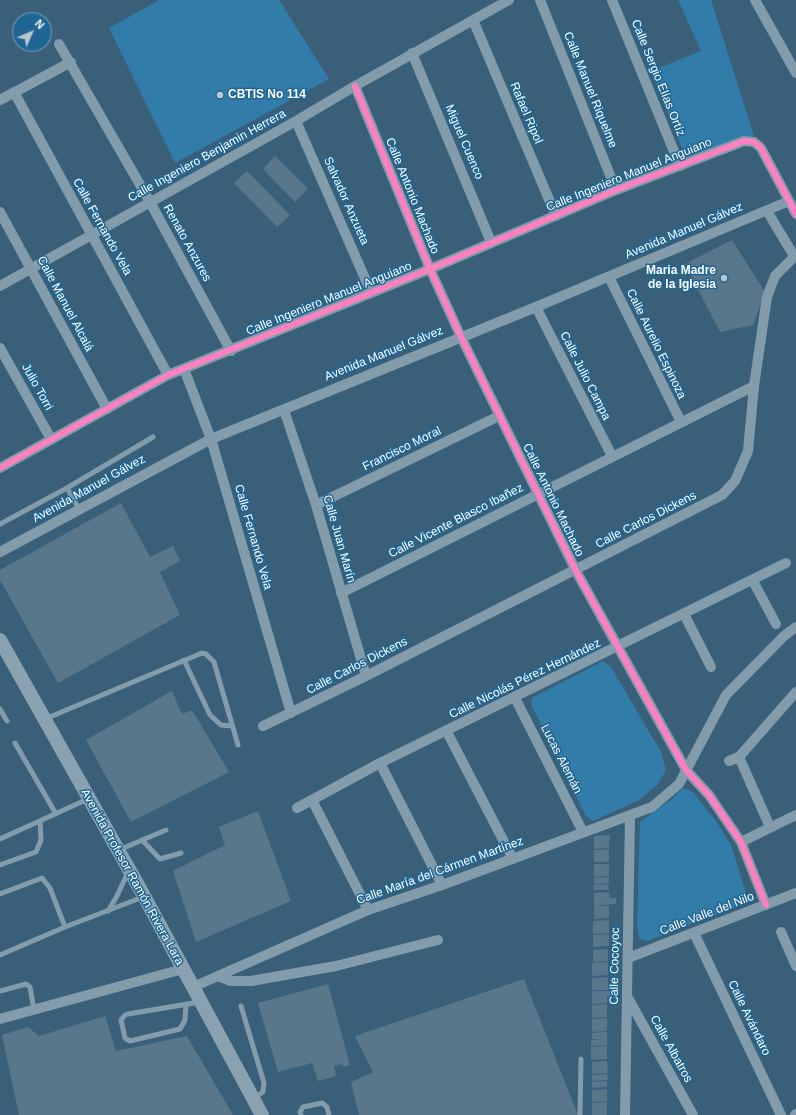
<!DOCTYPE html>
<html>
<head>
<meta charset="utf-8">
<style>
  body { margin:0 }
  #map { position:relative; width:796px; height:1115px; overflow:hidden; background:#3a6079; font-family:Helvetica,sans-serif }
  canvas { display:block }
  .north { position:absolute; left:12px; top:12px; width:40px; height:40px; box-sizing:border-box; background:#1f6694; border:1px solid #79a3bf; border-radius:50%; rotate:45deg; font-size:11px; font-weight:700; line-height:16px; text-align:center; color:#fff }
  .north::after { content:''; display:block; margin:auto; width:14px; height:18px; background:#bac7d0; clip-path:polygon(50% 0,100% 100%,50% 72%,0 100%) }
</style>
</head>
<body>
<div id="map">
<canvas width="796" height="1115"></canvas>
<div class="north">N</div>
</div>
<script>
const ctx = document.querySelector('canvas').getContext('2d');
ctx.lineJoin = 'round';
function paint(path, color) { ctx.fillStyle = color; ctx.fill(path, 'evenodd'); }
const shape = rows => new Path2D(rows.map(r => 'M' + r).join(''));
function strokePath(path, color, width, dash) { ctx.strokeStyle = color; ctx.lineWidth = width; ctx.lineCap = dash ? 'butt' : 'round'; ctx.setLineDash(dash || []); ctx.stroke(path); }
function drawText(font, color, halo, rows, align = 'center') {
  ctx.font = font + ' Helvetica,sans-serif'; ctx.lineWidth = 3; ctx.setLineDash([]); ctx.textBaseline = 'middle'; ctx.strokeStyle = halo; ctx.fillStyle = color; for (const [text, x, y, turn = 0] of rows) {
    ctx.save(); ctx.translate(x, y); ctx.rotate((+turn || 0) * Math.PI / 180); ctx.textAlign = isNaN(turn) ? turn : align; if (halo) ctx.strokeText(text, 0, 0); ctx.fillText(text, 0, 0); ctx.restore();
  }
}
paint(shape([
  [159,0,279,0,329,79,175,163,109,28],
  [678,0,711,0,754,136,686,159,651,71,701,51],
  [603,661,611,667,661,752,666,770,658,784,639,800,593,821,586,816,531,704,532,698],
  [683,788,693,792,715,820,731,845,748,899,742,905,647,941,642,940,639,937,637,927,640,822,672,799]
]), '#317ca9');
paint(shape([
  [275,156,308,189,295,202,263,169],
  [247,171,290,215,277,227,234,183],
  [732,240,765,292,753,325,720,332,685,264],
  [121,503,150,557,173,546,180,561,160,572,180,615,58,683,0,580,0,570],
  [172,691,182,714,192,710,229,772,131,822,86,740],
  [258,811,291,901,196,942,173,871,225,845,219,827],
  [610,835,609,848,594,849,594,836],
  [609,849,609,862,594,862,594,850],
  [594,864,609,864,609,876,594,877],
  [609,877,609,883,594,884,594,878],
  [608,884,609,890,594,890,593,885],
  [609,892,610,898,616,898,616,904,594,906,594,893],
  [594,906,609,906,609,918,594,919],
  [609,920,609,933,593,934,593,921],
  [609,934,609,946,593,947,593,935],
  [608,949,608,961,593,962,593,950],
  [608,962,608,975,592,976,592,963],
  [608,977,608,990,592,990,592,978],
  [524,979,578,1115,359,1115,351,1082,373,1072,355,1036],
  [328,984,350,1065,343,1067,342,1064,334,1066,336,1076,318,1081,312,1063,278,1072,258,1003],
  [592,991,617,991,618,997,607,997,607,1003,592,1004],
  [607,1004,607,1017,592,1018,592,1005],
  [105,1016,116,1051,187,1036,233,1115,19,1115,2,1035,28,1027,39,1036],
  [607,1018,607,1031,592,1032,592,1019],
  [607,1032,607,1045,591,1046,591,1040,602,1039,592,1039,592,1033],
  [607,1046,607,1059,591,1060,591,1047],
  [607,1061,608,1073,592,1074,592,1062],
  [607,1074,608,1080,592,1081,592,1075],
  [607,1081,607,1087,592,1088,592,1082],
  [607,1089,607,1101,592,1102,592,1090],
  [607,1102,607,1115,592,1115,592,1103]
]), '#58778a');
strokePath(shape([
  [67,488,79,509],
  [0,524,67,488,153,437],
  [184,660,210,715,221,725,232,726],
  [0,709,7,721],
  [45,719,202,653,206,654,214,662,238,745],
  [15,743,56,814],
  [0,839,88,799],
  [142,840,160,859,181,853],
  [119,850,166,830],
  [0,865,36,852,41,840,40,821],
  [0,894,42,878,50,888,65,927,0,955],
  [108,911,117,896,128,872],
  [65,927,143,897],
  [0,991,26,984,30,987,34,1010],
  [186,1004,185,1020,180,1029,130,1041,125,1038,121,1020,125,1015,128,1014,200,1002],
  [241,1006,264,1083,263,1092,254,1098],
  [301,1115,300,1112,303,1107,322,1103,327,1107,329,1115],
  [580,1115,581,1059]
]), '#829cac', 5);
strokePath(shape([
  [540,0,616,190],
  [612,0,680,166],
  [755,0,796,73],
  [473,20,556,216],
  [59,44,150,202,231,351],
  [412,53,491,242],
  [355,86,430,269,461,337,576,571,686,770,709,795,741,842,766,905],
  [14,92,168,375],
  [0,100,71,62],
  [296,121,371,292],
  [767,211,794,256],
  [0,212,107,409],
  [609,277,681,422],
  [0,286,296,121,355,86,509,0],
  [536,307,612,456],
  [0,348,51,439],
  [184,369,211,439,291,713],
  [284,410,316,505,366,676],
  [0,468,168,375,430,269,616,190,744,141,754,142,761,148,796,214],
  [316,505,499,416],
  [0,552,211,439,536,307,789,201],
  [753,581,776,624],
  [341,593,754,386],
  [684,614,711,667],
  [515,698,583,832],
  [263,726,366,676,722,495,735,481,748,451,754,386,767,297,775,276,796,255],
  [447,732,513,859],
  [729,761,739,757],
  [380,763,442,885],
  [312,800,368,910],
  [297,808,380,763,786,563],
  [770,827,739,757,796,692],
  [741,842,796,815],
  [781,932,796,966],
  [694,933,781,1115],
  [628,958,796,893],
  [218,976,231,981,251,981,336,966,438,940],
  [193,987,368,910,442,885,652,807,679,784,726,695,784,636,796,627],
  [628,998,693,1115],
  [0,1019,183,969],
  [625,1115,630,816],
  [795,1115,796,1114]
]), '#829cac', 10);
strokePath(shape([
  [0,640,144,896,262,1115]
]), '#8aa1b0', 14);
strokePath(shape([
  [355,86,430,269,461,337,576,571,686,770,709,795,741,842,766,905],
  [0,468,168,375,430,269,616,190,744,141,754,142,761,148,796,214]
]), '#ff80c0', 6);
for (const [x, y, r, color] of [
  [220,95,4,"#bac7d0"],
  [724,278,4,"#bac7d0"]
]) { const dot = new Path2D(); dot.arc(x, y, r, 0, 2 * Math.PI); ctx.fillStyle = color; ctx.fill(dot); strokePath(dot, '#1f6694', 1.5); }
drawText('12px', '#fff', '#1f6694', [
  ["Calle Sergio Elías Ortíz",658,78,68],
  ["Calle Manuel Riquelme",590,90,68],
  ["Rafael Ripol",526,113,67],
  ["Miguel Cuenco",464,142,67],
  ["Calle Ingeniero Benjamin Herrera",207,156,-29],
  ["Calle Ingeniero Manuel Anguiano",629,175,-22],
  ["Calle Antonio Machado",412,196,68],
  ["Salvador Anzueta",346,201,66],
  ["Calle Fernando Vela",102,227,61],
  ["Avenida Manuel Gálvez",684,231,-23],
  ["Renato Anzures",187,243,61],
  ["Calle Ingeniero Manuel Anguiano",329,299,-22],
  ["Calle Manuel Alcalá",65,304,62],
  ["Calle Aurelio Espinoza",656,344,64],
  ["Avenida Manuel Gálvez",384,354,-22],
  ["Calle Julio Campa",585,376,63],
  ["Julio Torri",37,387,61],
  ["Francisco Moral",402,449,-26],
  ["Avenida Manuel Gálvez",89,489,-29],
  ["Calle Antonio Machado",553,500,64],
  ["Calle Carlos Dickens",646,520,-27],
  ["Calle Vicente Blasco Ibañez",456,521,-27],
  ["Calle Fernando Vela",253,537,74],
  ["Calle Juan Marín",339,539,74],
  ["Calle Carlos Dickens",357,666,-27],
  ["Calle Nicolás Pérez Hernández",525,679,-26],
  ["Lucas Alemán",561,759,63],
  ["Calle María del Cármen Martínez",440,871,-20],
  ["Avenida Profesor Ramón Rivera Lara",132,877,61],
  ["Calle Valle del Nilo",707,914,-21],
  ["Calle Cocoyoc",615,966,-89],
  ["Calle Avándaro",749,1018,64],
  ["Calle Albatros",671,1049,61]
]);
drawText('bold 12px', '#fff', '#1f6694', [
  ["CBTIS No 114",228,95],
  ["Maria Madre",716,271,"right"],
  ["de la Iglesia",716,285,"right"]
], 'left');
</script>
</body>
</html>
